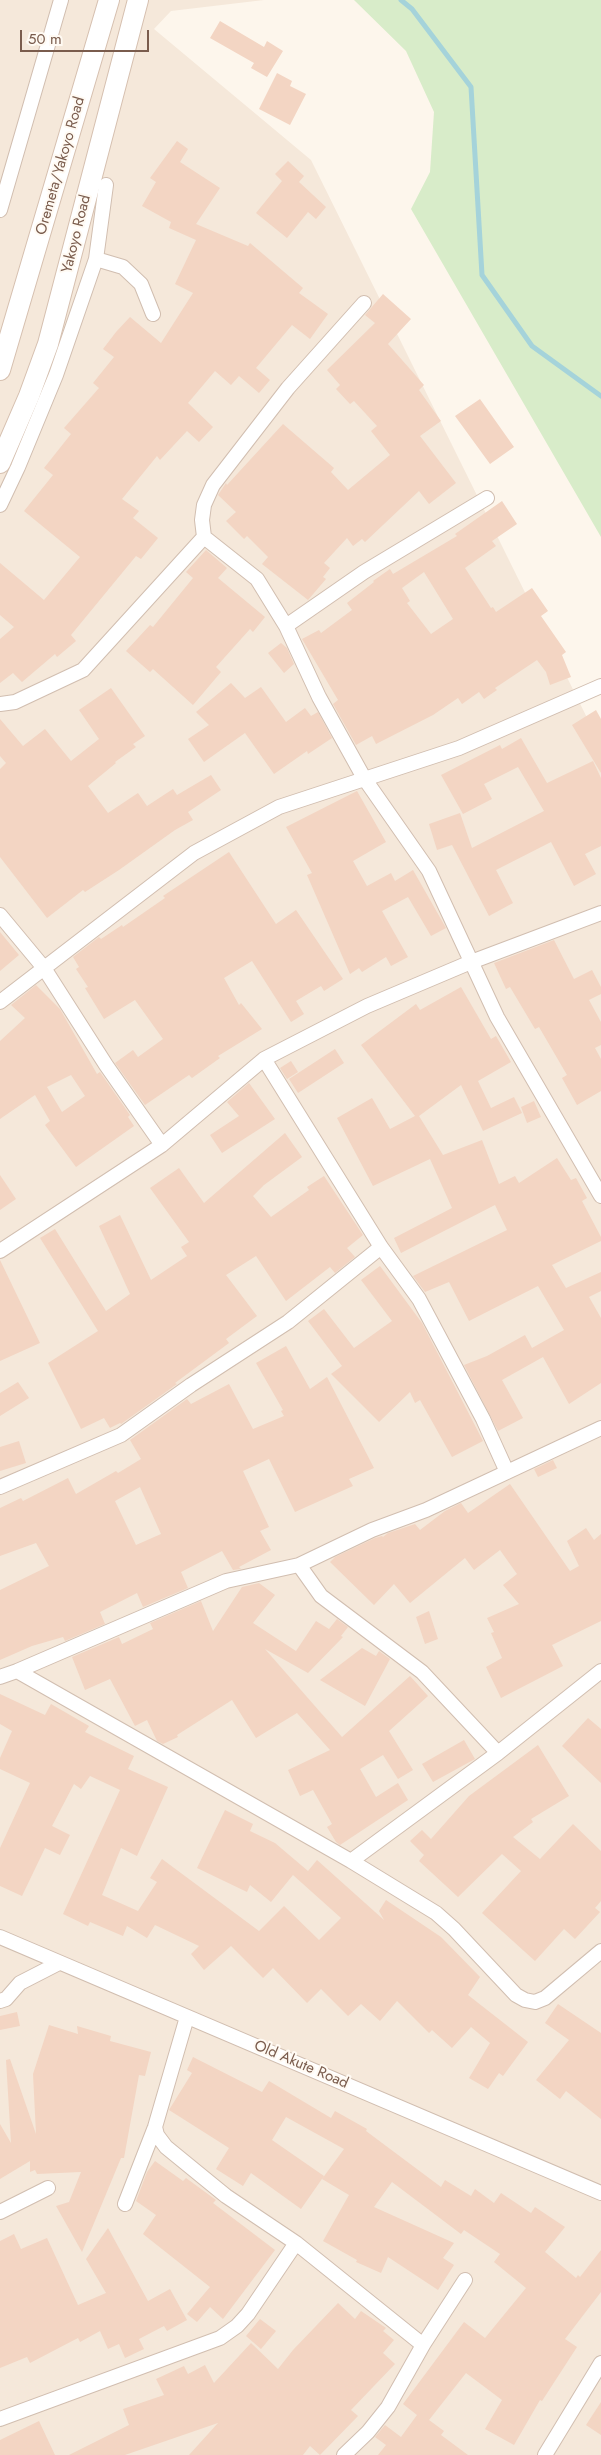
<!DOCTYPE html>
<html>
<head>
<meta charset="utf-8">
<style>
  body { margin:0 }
  #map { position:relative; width:601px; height:2455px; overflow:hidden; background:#fdf6ec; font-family:Jost,sans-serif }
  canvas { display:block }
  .scale { position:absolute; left:20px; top:30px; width:129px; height:22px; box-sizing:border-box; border:2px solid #7a5c4d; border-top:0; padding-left:6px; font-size:15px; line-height:18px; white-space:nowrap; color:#7a5c4d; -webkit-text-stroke:4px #fffaf3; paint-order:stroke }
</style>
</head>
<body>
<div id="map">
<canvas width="601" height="2455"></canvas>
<div class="scale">50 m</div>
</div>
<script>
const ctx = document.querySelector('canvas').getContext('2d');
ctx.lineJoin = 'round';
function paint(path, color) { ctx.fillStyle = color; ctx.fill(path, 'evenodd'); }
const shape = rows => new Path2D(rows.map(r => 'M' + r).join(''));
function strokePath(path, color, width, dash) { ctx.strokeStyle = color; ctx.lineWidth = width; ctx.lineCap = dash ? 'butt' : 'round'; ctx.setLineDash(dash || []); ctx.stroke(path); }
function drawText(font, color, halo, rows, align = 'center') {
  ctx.font = font + ' Jost,sans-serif'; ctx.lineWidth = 4; ctx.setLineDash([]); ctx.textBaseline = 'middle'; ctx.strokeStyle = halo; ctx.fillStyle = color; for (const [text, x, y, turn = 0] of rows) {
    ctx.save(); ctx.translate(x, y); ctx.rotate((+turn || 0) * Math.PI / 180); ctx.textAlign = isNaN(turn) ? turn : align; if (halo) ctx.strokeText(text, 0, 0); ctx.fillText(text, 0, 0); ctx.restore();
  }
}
paint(shape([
  [0,0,264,0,171,11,154,29,311,160,601,746,601,2455,0,2455]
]), '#f5e8da');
paint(shape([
  [354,0,601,0,601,537,411,209,430,172,434,112,406,51]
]), '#d8ecc9');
strokePath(shape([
  [401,0,412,9,471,87,482,275,532,346,601,396]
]), '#a5d3da', 5);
paint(shape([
  [220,21,264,47,267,41,283,51,267,77,251,68,254,63,210,38],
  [277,73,292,81,290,86,306,94,290,125,259,109],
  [177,141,188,149,180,162,220,188,196,224,248,246,250,243,303,288,299,293,328,314,310,339,292,325,256,368,270,380,259,393,239,376,231,385,215,371,188,403,213,427,199,442,187,431,160,460,157,456,122,499,139,511,133,518,158,538,141,559,136,556,71,635,76,641,57,657,55,654,22,682,13,673,0,683,0,639,14,627,0,615,0,563,44,600,80,557,24,511,53,475,44,468,71,434,64,428,99,388,93,383,114,357,103,349,116,332,130,317,161,343,193,293,175,284,196,240,169,228,171,222,142,206,156,182,150,178],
  [288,161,304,176,299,182,326,207,316,219,308,212,287,238,256,213,282,181,275,174],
  [383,294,411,319,388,344,424,385,419,390,441,421,420,436,456,483,429,504,419,491,365,542,362,539,353,546,347,538,324,563,330,568,323,577,326,579,308,600,262,564,268,557,247,536,244,539,226,521,236,512,218,495,226,483,227,485,283,424,334,468,331,472,348,490,390,455,371,431,377,426,354,401,350,404,336,389,340,385,327,370,375,323,365,315],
  [480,399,514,447,490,464,455,416],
  [502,501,517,524,492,541,496,546,465,568,491,608,493,607,496,612,532,588,548,611,541,616,566,652,562,655,571,677,550,685,546,672,537,660,495,688,497,690,484,699,479,692,462,704,458,698,433,715,376,744,372,736,356,745,333,704,338,700,302,639,319,630,321,633,352,610,347,603,374,582,373,581,390,569,393,574,457,536,455,534],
  [424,572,453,619,431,634,407,603,410,601,402,588],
  [206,550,227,568,218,578,265,617,253,632,250,629,216,667,221,672,193,705,153,669,150,672,126,651,150,625,153,627,193,578,186,572],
  [281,643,287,648,294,664,284,673,268,653],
  [231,683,245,698,261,687,286,722,305,708,311,716,318,712,332,738,308,754,307,751,274,774,245,733,204,762,188,739,209,725,196,712],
  [111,688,145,736,133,744,136,747,115,762,116,763,88,786,108,813,138,793,147,806,173,789,177,795,211,775,221,790,188,812,193,820,175,830,119,870,85,892,83,890,47,918,0,857,0,769,6,763,0,756,0,719,23,746,45,729,71,761,99,739,79,710],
  [596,710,601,719,601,773,572,725],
  [521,738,547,783,593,761,601,778,601,846,585,854,596,874,574,886,551,842,496,870,513,903,489,916,452,845,437,850,429,824,460,813,472,848,544,811,518,767,484,784,492,799,463,814,441,775,500,745,502,749],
  [357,791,386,842,353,861,367,886,391,873,395,881,413,870,446,928,431,936,408,897,382,911,408,957,391,966,386,957,362,972,359,968,350,974,307,875,312,873,286,827],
  [229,852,276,924,296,910,343,979,324,991,321,986,296,1001,304,1014,291,1022,252,961,224,978,239,1005,241,1003,262,1029,218,1056,220,1058,192,1078,189,1075,145,1105,115,1063,133,1050,138,1057,163,1039,135,1000,104,1019,85,988,88,987,76,969,79,967,73,957,99,937,101,939,122,925,123,927,165,898,163,896],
  [0,932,19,955,0,971],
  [554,940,574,979,592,970,601,987,601,994,589,1000,601,1022,601,1045,595,1048,601,1059,601,1091,577,1105,562,1078,567,1075,539,1027,535,1029,510,987,506,989,494,963],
  [36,985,60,1009,97,1074,100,1072,130,1115,128,1117,134,1126,76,1167,45,1125,50,1121,35,1095,0,1119,0,1041,25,1018,11,1005],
  [71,1075,85,1096,62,1112,47,1087],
  [461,987,491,1039,496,1036,511,1062,478,1081,491,1108,514,1097,522,1113,483,1131,461,1085,419,1116,443,1155,482,1140,499,1184,515,1176,519,1183,557,1158,571,1180,576,1178,587,1198,582,1201,601,1237,601,1241,552,1265,566,1288,601,1272,601,1291,589,1297,601,1318,601,1383,569,1404,543,1357,502,1380,523,1418,498,1431,464,1365,487,1356,525,1335,532,1348,564,1330,538,1286,469,1321,449,1282,425,1292,413,1276,507,1230,495,1205,401,1253,394,1238,452,1208,430,1159,373,1186,337,1118,372,1098,390,1129,415,1116,361,1045,416,1004,420,1010],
  [335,1049,344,1063,298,1093,289,1079],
  [291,1061,298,1072,287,1079,280,1068],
  [249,1083,275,1119,222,1153,210,1135,239,1116,227,1102],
  [534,1101,541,1117,527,1123,521,1107],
  [285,1133,302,1157,264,1185,253,1196,271,1217,309,1190,307,1187,324,1176,363,1235,347,1248,355,1257,335,1273,330,1267,286,1301,256,1256,226,1275,257,1316,226,1339,229,1343,175,1383,177,1384,121,1424,120,1423,110,1428,104,1418,81,1429,48,1363,98,1331,40,1238,55,1229,106,1311,130,1294,99,1226,120,1215,151,1280,187,1256,181,1247,189,1242,150,1188,179,1168,204,1203],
  [0,1175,16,1199,0,1210],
  [0,1260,40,1343,0,1361],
  [380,1266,422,1323,483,1441,452,1457,420,1400,415,1403,410,1392,379,1422,331,1374,342,1366,308,1321,324,1309,354,1348,392,1321,361,1280],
  [286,1346,310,1389,327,1377,374,1468,349,1479,353,1486,295,1512,269,1459,243,1471,269,1527,260,1531,271,1550,239,1567,241,1569,233,1570,222,1551,181,1572,188,1588,143,1607,137,1593,100,1612,105,1624,65,1641,63,1637,32,1646,0,1660,0,1590,49,1566,36,1543,0,1556,0,1508,21,1498,23,1501,68,1478,76,1494,116,1471,118,1473,141,1459,130,1440,187,1399,191,1404,229,1384,253,1429,284,1416,281,1411,283,1410,256,1363],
  [140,1487,161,1534,136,1545,115,1501],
  [18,1382,29,1398,0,1416,0,1393],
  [19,1441,26,1463,0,1471,0,1447],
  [553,1460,557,1468,538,1477,534,1469],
  [510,1484,570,1571,579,1566,567,1541,586,1528,594,1540,601,1534,601,1621,552,1645,563,1666,501,1698,486,1667,502,1658,491,1633,494,1632,487,1618,519,1604,503,1585,517,1574,500,1550,474,1570,465,1558,410,1603,394,1584,374,1605,330,1562,335,1557,375,1538,382,1536,383,1537,388,1533,415,1524,420,1530,445,1511,461,1503,468,1513],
  [259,1583,275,1595,253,1623,296,1651,316,1621,329,1629,337,1619,348,1627,341,1636,343,1637,308,1673,265,1649,342,1737,410,1676,428,1696,389,1731,413,1770,398,1779,383,1755,360,1769,376,1797,398,1783,408,1800,340,1845,336,1842,327,1827,332,1824,313,1790,300,1796,288,1770,330,1750,297,1713,256,1738,232,1700,177,1735,178,1737,163,1744,157,1741,147,1720,135,1726,110,1679,85,1690,72,1657,119,1637,122,1644,153,1629,150,1623,201,1601,213,1631,242,1587],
  [429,1611,438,1639,425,1644,416,1617],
  [362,1648,376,1656,379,1651,390,1659,365,1706,320,1680],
  [0,1694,45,1715,51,1704,89,1726,85,1732,134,1756,128,1769,168,1787,137,1856,121,1848,102,1895,138,1911,157,1882,150,1878,162,1859,259,1931,284,1906,319,1940,341,1918,293,1875,271,1902,250,1885,247,1892,197,1868,225,1810,253,1824,250,1831,275,1843,308,1871,317,1860,384,1920,379,1911,386,1900,441,1937,480,1977,468,1995,528,2042,503,2076,499,2073,488,2089,469,2078,490,2043,471,2027,452,2048,432,2030,429,2033,397,2001,380,2021,361,2004,348,2016,321,1989,307,2003,273,1968,263,1978,231,1946,204,1970,191,1954,199,1946,155,1925,147,1938,127,1926,123,1936,90,1922,88,1926,63,1914,120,1790,90,1776,81,1789,74,1784,52,1826,70,1835,60,1855,45,1848,22,1896,0,1886,0,1848,30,1783,0,1769,0,1758,12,1731,0,1724],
  [588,1718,601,1729,601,1783,562,1746],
  [464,1740,475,1759,433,1782,422,1764],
  [538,1745,569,1796,531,1819,533,1822,513,1837,540,1859,573,1824,601,1851,601,1901,595,1908,600,1912,575,1939,564,1929,535,1961,482,1913,521,1871,502,1854,458,1897,419,1861,424,1855,410,1841,422,1830,431,1839,469,1796],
  [558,2004,601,2033,601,2119,566,2091,560,2099,536,2080,569,2040,545,2023],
  [17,2012,20,2026,0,2030,0,2016],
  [49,2025,78,2034,77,2026,111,2036,110,2041,151,2052,145,2076,139,2075,124,2158,121,2158,82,2252,56,2206,69,2202,81,2172,37,2174,35,2170,30,2172,30,2161,0,2179,0,2124,11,2143,6,2060,10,2059,36,2134,33,2074],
  [193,2057,262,2092,269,2081,331,2118,335,2111,367,2129,366,2131,441,2187,445,2180,471,2196,475,2189,494,2203,501,2193,531,2213,535,2207,565,2227,545,2252,576,2278,578,2275,580,2277,601,2250,601,2292,565,2339,577,2347,542,2401,540,2400,514,2445,485,2429,502,2400,466,2373,429,2420,444,2431,441,2435,468,2455,378,2455,386,2445,375,2437,385,2425,401,2437,417,2415,403,2404,464,2322,485,2338,526,2288,494,2262,500,2254,464,2230,461,2234,392,2182,374,2207,454,2243,443,2258,454,2265,438,2290,388,2257,381,2273,356,2262,357,2260,323,2241,349,2195,322,2179,344,2149,286,2117,272,2140,324,2176,301,2209,251,2173,243,2186,216,2169,229,2148,169,2110,192,2073,187,2070],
  [155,2161,183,2181,186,2178,216,2200,213,2203,275,2250,223,2319,210,2307,197,2322,187,2314,210,2287,143,2234,156,2215,136,2201,147,2172],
  [108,2228,148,2301,170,2289,187,2320,167,2331,164,2326,139,2339,144,2349,125,2358,119,2344,108,2349,100,2331,80,2342,78,2338,30,2363,27,2357,0,2368,0,2241,14,2234,21,2249,47,2238,78,2305,106,2293,86,2259],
  [338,2303,355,2319,361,2311,386,2328,383,2331,394,2340,383,2353,395,2364,351,2410,358,2416,320,2455,310,2446,303,2455,189,2455,218,2423,125,2455,69,2455,129,2425,123,2409,164,2395,156,2379,184,2366,188,2374,205,2365,214,2383,251,2343,278,2369,293,2350],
  [260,2319,276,2331,261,2349,246,2336],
  [601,2402,601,2435,586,2425],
  [39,2421,55,2455,0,2455,0,2440]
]), '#f3d5c3');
const street = shape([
  [0,210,61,0],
  [96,259,123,267,141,284,153,314],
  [0,505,18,467,56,375,96,259,106,185],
  [204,537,257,579,286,626,319,697,364,778,429,871,497,1017,601,1196],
  [286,626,364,572,487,498],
  [0,704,15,702,83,670,204,537,202,520,204,505,213,485,288,388,364,303],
  [0,915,44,968,106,1065,162,1145],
  [0,1002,194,853,279,807,459,748,601,686],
  [264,1059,381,1247,419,1299,483,1419,507,1472],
  [0,1251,162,1145,264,1059,367,1006,471,962,601,913],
  [0,1487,121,1435,191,1385,288,1322,381,1247],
  [299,1565,321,1596,422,1672,498,1753],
  [17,1671,351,1861,498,1753,601,1671],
  [0,1677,17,1671,226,1581,299,1565,372,1530,426,1510,601,1428],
  [351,1861,436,1913,454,1929,516,1995,525,2000,535,2002,545,1998,601,1951],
  [0,1937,601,2193],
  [0,2001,6,1999,20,1983,59,1963],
  [155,2127,157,2135,166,2147,226,2196,296,2243,423,2345],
  [125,2204,155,2127,187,2017],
  [0,2212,48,2188],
  [0,2419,220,2338,237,2326,248,2314,296,2243],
  [344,2455,368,2432,388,2407,423,2345,465,2280],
  [545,2455,601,2363]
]);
const secondary = shape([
  [0,370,109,0],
  [0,463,29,396,48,344,138,0]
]);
strokePath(street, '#d1beb0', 16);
strokePath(secondary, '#d6c0b0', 22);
strokePath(street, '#fff', 14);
strokePath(secondary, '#fff', 20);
drawText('15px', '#7a5c4d', '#fffaf3', [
  ["Oremeta/Yakoyo Road",61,166,-74],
  ["Yakoyo Road",77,234,-76],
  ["Old Akute Road",301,2065,23]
]);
</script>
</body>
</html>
